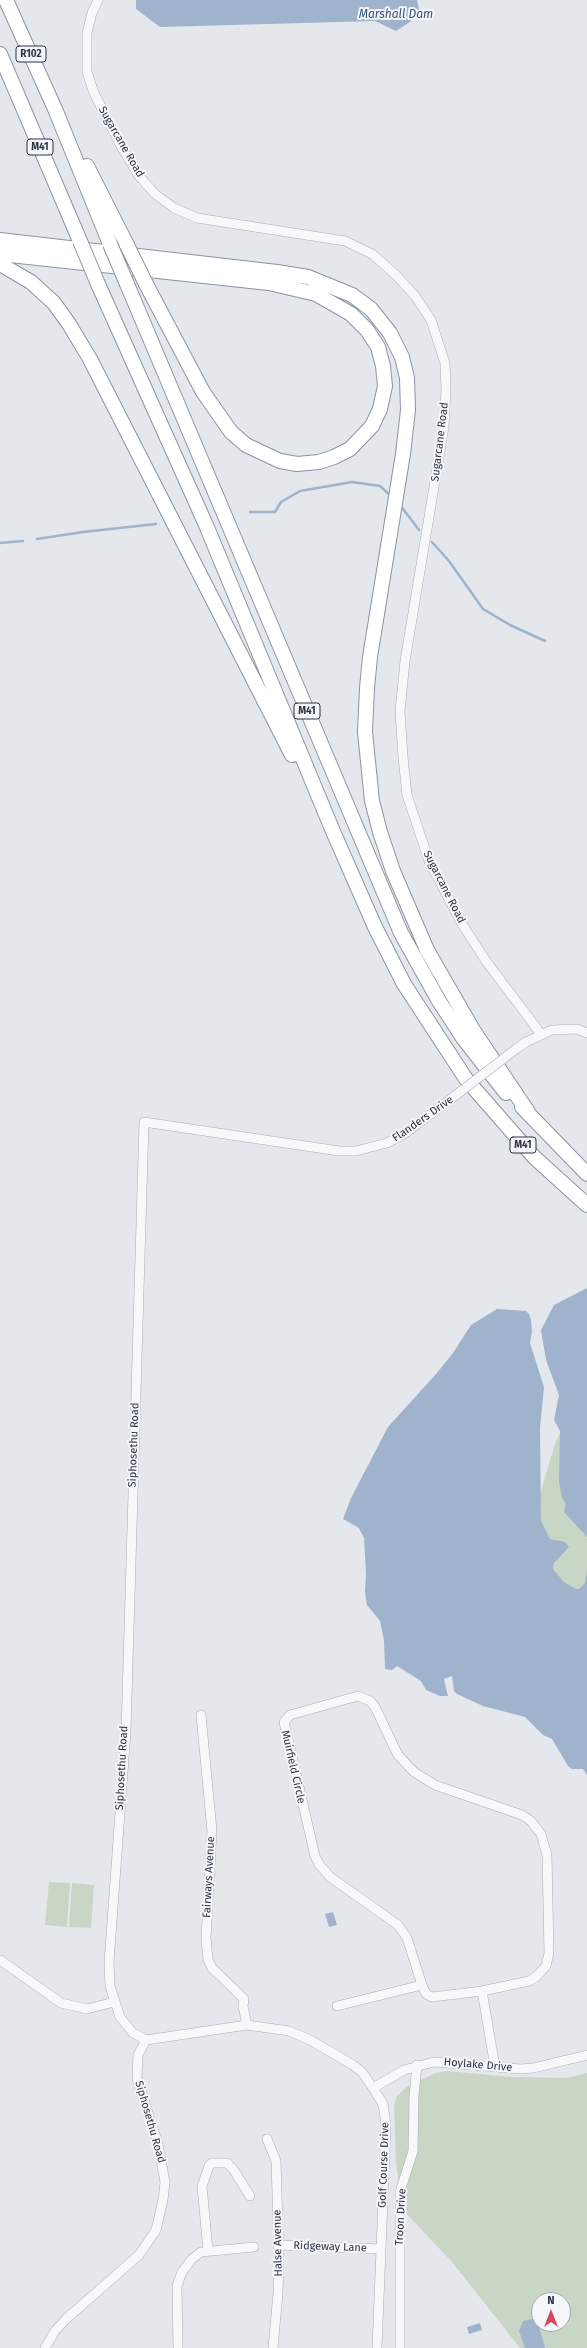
<!DOCTYPE html>
<html>
<head>
<meta charset="utf-8">
<style>
  body { margin:0 }
  #map { position:relative; width:587px; height:2348px; overflow:hidden; background:#e4e7ec; font-family:"Fira Sans",sans-serif }
  canvas { display:block }
  .north { position:absolute; left:531px; top:2292px; width:40px; height:40px; box-sizing:border-box; background:#f4f6f9; border:1px solid #a4a8b1; border-radius:50%; rotate:0deg; font-size:11px; font-weight:700; line-height:16px; text-align:center; color:#2b3445 }
  .north::after { content:''; display:block; margin:auto; width:14px; height:18px; background:#d1495b; clip-path:polygon(50% 0,100% 100%,50% 72%,0 100%) }
</style>
</head>
<body>
<div id="map">
<canvas width="587" height="2348"></canvas>
<div class="north">N</div>
</div>
<script>
const ctx = document.querySelector('canvas').getContext('2d');
ctx.lineJoin = 'round';
function paint(path, color) { ctx.fillStyle = color; ctx.fill(path, 'evenodd'); }
const shape = rows => new Path2D(rows.map(r => 'M' + r).join(''));
function strokePath(path, color, width, dash) { ctx.strokeStyle = color; ctx.lineWidth = width; ctx.lineCap = dash ? 'butt' : 'round'; ctx.setLineDash(dash || []); ctx.stroke(path); }
function drawText(font, color, halo, rows, align = 'center') {
  ctx.font = font + ' "Fira Sans",sans-serif'; ctx.lineWidth = 4; ctx.setLineDash([]); ctx.textBaseline = 'middle'; ctx.strokeStyle = halo; ctx.fillStyle = color; for (const [text, x, y, turn = 0] of rows) {
    ctx.save(); ctx.translate(x, y); ctx.rotate((+turn || 0) * Math.PI / 180); ctx.textAlign = isNaN(turn) ? turn : align; if (halo) ctx.strokeText(text, 0, 0); ctx.fillText(text, 0, 0); ctx.restore();
  }
}
paint(shape([
  [587,1394,587,1730,527,1538,554,1447,565,1422],
  [49,1882,70,1883,67,1927,45,1925],
  [72,1883,94,1885,91,1928,69,1927],
  [447,2071,512,2077,567,2078,587,2073,587,2348,520,2348,452,2262,403,2210,396,2163,394,2105,397,2096,408,2086,436,2073],
  [539,2300,563,2300,563,2324,539,2324]
]), '#c9d6c5');
paint(shape([
  [136,0,417,0,419,9,410,22,396,31,375,21,160,27,136,9],
  [587,1288,587,1537,564,1512,566,1504,562,1498,559,1482,560,1431,554,1420,559,1395,546,1360,541,1330,554,1305],
  [497,1309,526,1311,529,1314,531,1320,532,1332,530,1343,544,1387,540,1428,541,1521,550,1539,565,1542,569,1547,554,1563,553,1569,564,1582,576,1589,579,1589,585,1583,587,1571,587,1775,583,1769,572,1769,568,1766,552,1739,543,1735,525,1717,483,1706,457,1694,454,1691,452,1676,444,1679,448,1696,440,1696,426,1690,421,1681,397,1666,392,1670,385,1669,384,1640,380,1621,367,1605,365,1592,366,1574,364,1538,359,1528,343,1519,351,1498,388,1427,436,1374,453,1353,471,1325],
  [333,1912,337,1925,329,1927,325,1914],
  [532,2319,538,2323,545,2348,525,2348,519,2331,523,2321],
  [480,2323,482,2330,469,2334,467,2327]
]), '#9fb4cc');
strokePath(shape([
  [400,505,419,530],
  [250,512,275,512,281,502,300,491,352,482,380,486,391,496],
  [37,539,83,532,156,524],
  [432,542,449,561,483,609,510,625,545,641],
  [0,543,23,541]
]), '#9fb4cc', 2.5);
const minor = shape([
  [98,0,92,13,87,33,87,72,94,93,122,148,139,176,155,194,174,208,197,218,345,241,372,254,396,275,415,296,431,320,445,363,446,390,444,427,405,661,400,711,403,757,407,795,429,861,462,924,486,961,541,1034],
  [516,1049,526,1042,552,1030,577,1029,587,1033],
  [358,1696,370,1701,375,1707,398,1755,414,1772,435,1785,522,1815,531,1821,541,1834,547,1855,549,1953,546,1966,536,1977,529,1981,482,1991,432,1997,426,1994,422,1985,407,1938,398,1925,330,1877,319,1864,315,1856,284,1722,290,1715,358,1696],
  [201,1715,212,1831,206,1938,208,1960,212,1968,244,1999,243,2006,247,2025],
  [0,1960,61,2003,87,2009,114,2002],
  [482,1991,495,2067],
  [337,2006,422,1985],
  [146,2040,132,2032,120,2017,110,1986,109,1962,126,1731,144,1122,339,1151,356,1151,387,1143,404,1134,456,1095],
  [146,2040,247,2025,289,2031,310,2040,353,2065,362,2072,373,2088,383,2104,386,2125,377,2348],
  [373,2088,404,2070,434,2062,521,2069,533,2068,587,2055],
  [267,2139,276,2161,279,2260,278,2293,273,2348],
  [279,2245,381,2249],
  [208,2251,202,2186,209,2166,212,2163,227,2163,233,2169,250,2196],
  [45,2348,55,2331,66,2319,139,2255,156,2230,163,2200,165,2182,158,2144,137,2078,138,2055,146,2040],
  [178,2348,177,2286,182,2272,192,2259,201,2252,254,2247],
  [400,2348,400,2192,413,2151,414,2096,417,2065]
]);
const highway = shape([
  [6,0,55,109,110,244],
  [0,54,80,241],
  [87,166,127,245],
  [0,240,277,272,308,277,352,295,371,309,390,333,402,357,407,378,408,410,403,454,370,657,367,688,365,732,372,801,380,832,393,871,427,950,473,1030,528,1112],
  [0,254,269,283,316,294,351,314,367,330,378,347,383,366,385,386,380,409,372,426,350,449,334,457,319,462,297,464,280,461,246,445,231,432,203,392,146,284],
  [0,264,31,282,54,303,69,324,90,359,292,755],
  [98,284,206,525,332,829,375,927,404,984,466,1079,534,1157,587,1205],
  [127,284,401,933,439,1001,463,1038,506,1093],
  [522,1107,587,1174]
]);
strokePath(minor, '#a9aeb7', 10);
strokePath(highway, '#8b94a3', 16);
strokePath(minor, '#f7f8fa', 9);
strokePath(highway, '#fff', 14);
const minorBridge = shape([
  [456,1095,516,1049]
]);
const highwayBridge = shape([
  [80,241,98,284],
  [110,244,127,284],
  [127,245,146,284]
]);
strokePath(minorBridge, '#a9aeb7', 10, []);
strokePath(highwayBridge, '#8b94a3', 16, []);
strokePath(minorBridge, '#f7f8fa', 9);
strokePath(highwayBridge, '#fff', 14);
for (const [x, y, w] of [
  [31,54,30],
  [40,147,26],
  [307,711,26],
  [523,1145,26]
]) { const box = new Path2D(); box.roundRect(x - w / 2, y - 8, w, 16, 3); ctx.fillStyle = '#f4f6f9'; ctx.fill(box); strokePath(box, '#2b3445', 1); }
drawText('bold 10px', '#2b3445', null, [
  ["R102",31,54],
  ["M41",40,147],
  ["M41",307,711],
  ["M41",523,1145]
]);
drawText('11px', '#2b3445', '#f4f6f9', [
  ["Sugarcane Road",121,142,60],
  ["Sugarcane Road",440,442,-83],
  ["Sugarcane Road",444,887,63],
  ["Flanders Drive",423,1119,-35],
  ["Siphosethu Road",134,1445,-88],
  ["Muirfield Circle",293,1767,77],
  ["Siphosethu Road",122,1768,-87],
  ["Fairways Avenue",209,1877,-87],
  ["Hoylake Drive",478,2065,5],
  ["Siphosethu Road",150,2122,74],
  ["Golf Course Drive",384,2165,-88],
  ["Troon Drive",401,2217,-87],
  ["Halse Avenue",278,2243,-91],
  ["Ridgeway Lane",330,2247,2]
]);
drawText('italic 12px', '#34527a', '#f4f6f9', [
  ["Marshall Dam",396,15]
]);
</script>
</body>
</html>
